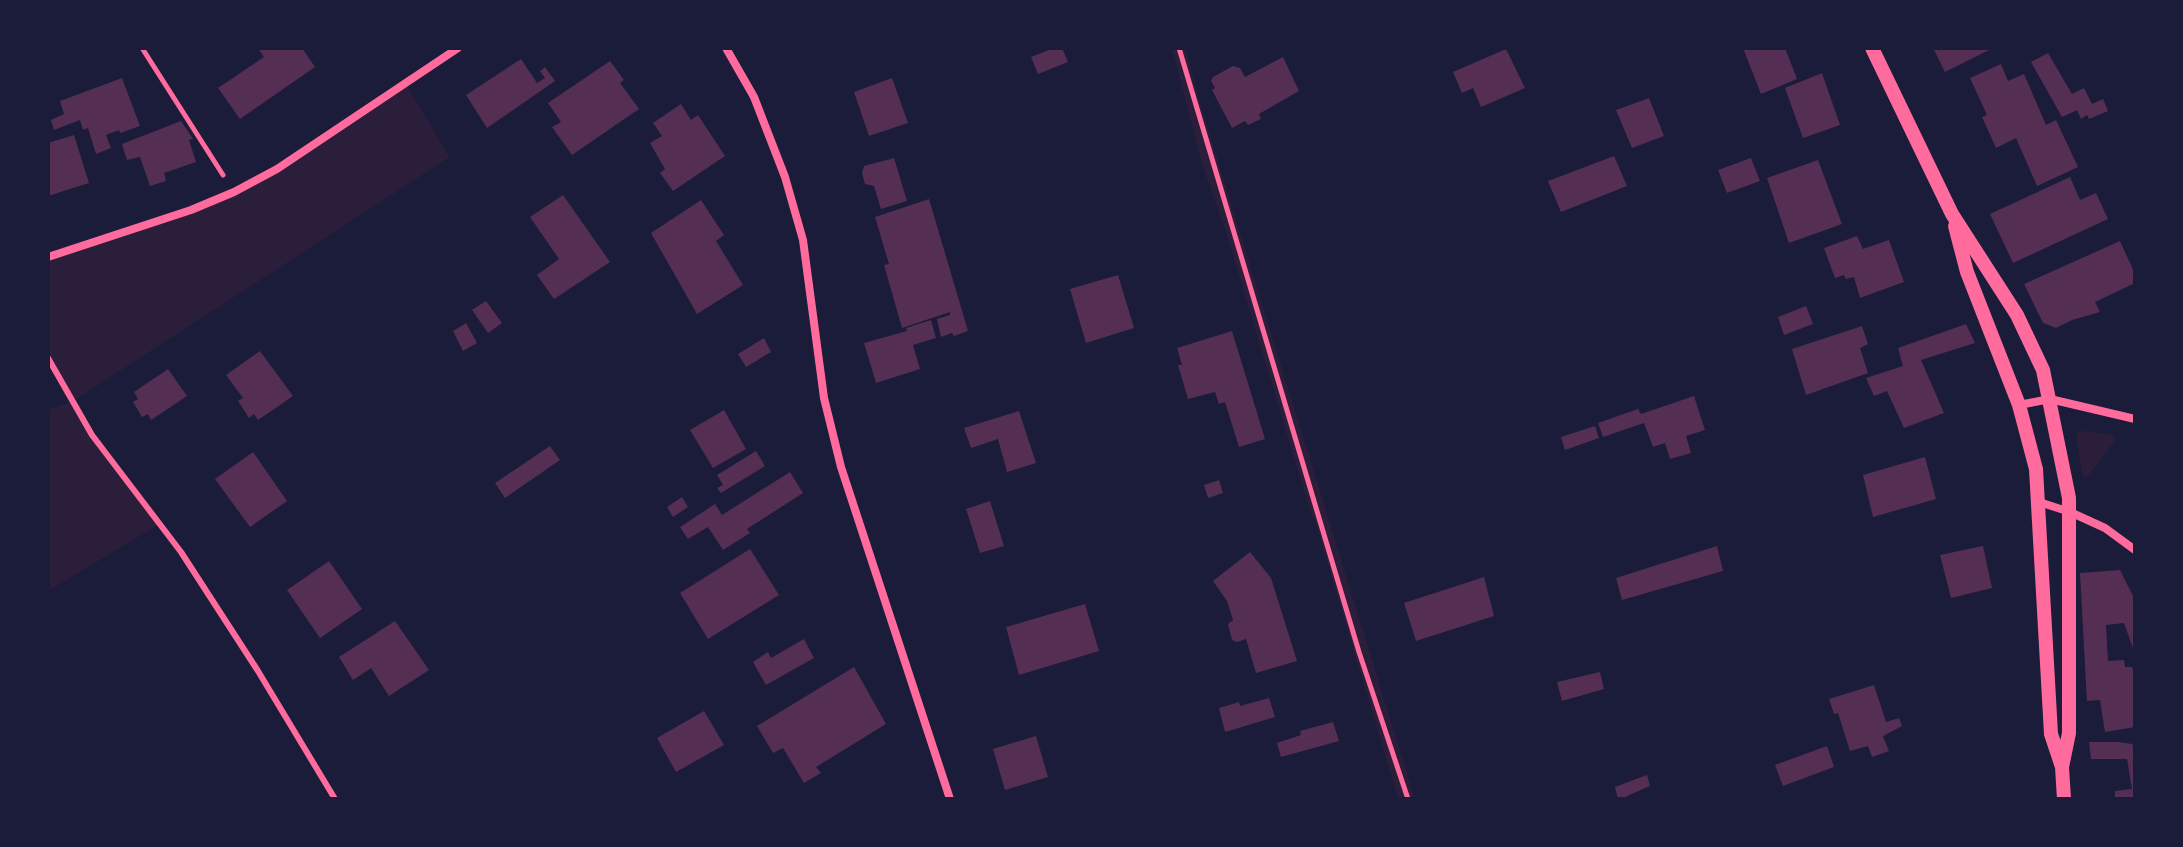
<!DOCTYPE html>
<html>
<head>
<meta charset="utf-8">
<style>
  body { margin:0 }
  #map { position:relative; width:2183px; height:847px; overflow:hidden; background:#1b1b3a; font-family:Cabin,sans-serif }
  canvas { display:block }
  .frame { position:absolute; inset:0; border:50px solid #1b1b3a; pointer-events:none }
</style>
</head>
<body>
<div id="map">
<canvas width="2183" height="847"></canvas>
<div class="frame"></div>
</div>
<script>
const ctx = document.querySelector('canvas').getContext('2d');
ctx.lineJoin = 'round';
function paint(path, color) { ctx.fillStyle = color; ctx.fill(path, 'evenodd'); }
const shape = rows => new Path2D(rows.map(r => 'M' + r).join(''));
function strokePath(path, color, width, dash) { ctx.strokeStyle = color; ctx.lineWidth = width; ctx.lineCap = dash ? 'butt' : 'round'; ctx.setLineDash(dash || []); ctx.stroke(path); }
paint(shape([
  [1172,48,1186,48,1198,96,1415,799,1398,799,1314,517,1312,517,1225,229,1202,164],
  [405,83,450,157,72,402,160,524,48,591,48,410,71,402,48,358,48,257,234,192],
  [2082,431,2114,435,2115,441,2087,477,2083,477,2076,436,2077,432]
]), '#2a1e3b');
paint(shape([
  [258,48,302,48,315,67,240,119,218,88,264,57],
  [1054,48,1062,48,1068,62,1038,74,1031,57],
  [1743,48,1785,48,1797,79,1761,94],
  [1933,48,1993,48,1945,72],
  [1506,49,1525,88,1481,107,1473,88,1462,93,1453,72],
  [2048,53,2072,94,2084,88,2092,104,2103,99,2108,111,2089,119,2087,115,2081,119,2077,110,2062,117,2031,62],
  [1283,57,1299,91,1259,114,1261,119,1248,125,1245,121,1232,128,1212,90,1215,88,1211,81,1213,77,1233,66,1240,68,1245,77],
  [521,59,537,83,545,78,540,71,545,67,555,81,487,128,466,95],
  [610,61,624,80,620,83,639,109,572,155,552,127,561,122,548,103],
  [2001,64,2008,81,2024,74,2046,125,2056,120,2078,167,2037,186,2016,138,1996,148,1982,117,1987,115,1970,78],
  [1822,73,1840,125,1803,138,1785,88],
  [122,78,140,126,120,133,119,130,106,135,111,148,96,154,88,128,83,130,80,120,54,130,51,120,64,114,60,101],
  [892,78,908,123,869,136,854,92],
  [1649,98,1664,136,1632,148,1616,110],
  [681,104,691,120,698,115,725,156,673,191,660,173,665,169,650,143,662,136,653,123],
  [181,121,193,139,189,140,196,162,164,173,166,181,150,186,140,157,127,160,122,144],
  [74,135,89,183,48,196,48,143],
  [1614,156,1627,186,1561,212,1548,181],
  [894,158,907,201,881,209,874,186,865,184,862,173,864,166],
  [1751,158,1760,181,1727,193,1718,170],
  [1818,160,1842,224,1789,243,1767,178],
  [2070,177,2080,200,2096,193,2108,219,2013,263,1990,214],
  [563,195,610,262,554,299,537,275,559,259,530,217],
  [929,199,968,331,954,336,952,333,941,337,937,319,950,315,950,312,902,328,884,265,889,264,875,217],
  [701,200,724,235,716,241,743,285,697,314,651,233],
  [1857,236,1863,249,1889,240,1904,282,1860,298,1854,277,1846,279,1844,275,1835,278,1824,248],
  [2120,241,2135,274,2135,283,2095,302,2100,312,2072,320,2056,328,2043,323,2024,284],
  [1118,275,1134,328,1086,343,1070,289],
  [486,301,502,323,488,333,472,310],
  [1806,306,1813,324,1784,335,1778,317],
  [931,320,936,338,913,345,920,369,876,383,864,343,907,331,906,328],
  [466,323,477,343,463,351,453,331],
  [1966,324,1975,343,1921,360,1944,413,1904,428,1887,391,1874,396,1866,378,1903,366,1898,348],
  [1862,326,1868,344,1860,348,1868,373,1806,395,1792,349],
  [1232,331,1265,439,1239,447,1225,402,1219,404,1215,392,1188,399,1178,365,1182,365,1177,348],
  [764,338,771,352,746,367,738,354],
  [260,351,293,396,258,420,254,414,249,418,238,401,243,398,226,375],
  [168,369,187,396,151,420,148,414,142,417,133,402,138,399,134,392],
  [1694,396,1705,430,1686,436,1691,453,1670,459,1665,443,1653,447,1644,423,1603,437,1598,423,1638,409,1641,414],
  [724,410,746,449,713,468,690,430],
  [1019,411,1036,463,1007,472,998,439,971,448,964,428],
  [1595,426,1599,438,1565,450,1561,437],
  [550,446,560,460,505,498,495,483],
  [756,451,765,466,721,493,717,488,723,485,717,475],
  [253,452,287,501,250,527,215,479],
  [1925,457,1936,499,1873,517,1863,475],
  [790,472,803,493,747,529,750,533,723,550,708,527,688,539,680,527,715,504,722,515],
  [1219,480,1223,493,1208,498,1204,485],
  [682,497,688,507,673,517,667,507],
  [990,501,1004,546,980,553,966,509],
  [1717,546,1723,571,1622,600,1616,578],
  [1983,546,1992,588,1951,598,1940,555],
  [750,549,779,595,708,639,680,593],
  [1250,552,1271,578,1297,661,1256,673,1246,639,1237,642,1232,640,1228,624,1233,620,1227,601,1213,581],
  [329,561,362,609,320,638,287,590],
  [2120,570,2135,600,2135,654,2124,623,2106,625,2108,661,2124,660,2125,667,2132,667,2135,677,2135,727,2105,732,2100,700,2087,701,2080,573],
  [1484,577,1494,616,1416,641,1404,603],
  [1085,604,1099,651,1019,675,1006,627],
  [395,621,429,670,389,696,371,668,353,680,339,657],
  [804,639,814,658,766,685,753,662,768,652,771,658],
  [854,667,886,724,816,767,821,773,804,783,783,748,773,753,757,726],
  [1600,672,1604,689,1562,701,1557,682],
  [1874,685,1886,722,1899,718,1902,726,1883,736,1889,751,1872,757,1868,746,1850,751,1838,713,1834,714,1829,699],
  [1269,698,1275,717,1225,732,1219,708,1239,702,1240,706],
  [704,711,724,745,676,772,657,738],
  [1333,722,1339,741,1281,757,1277,743,1301,735,1300,731],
  [1036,736,1048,777,1005,790,993,749],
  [2089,742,2118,742,2132,744,2135,748,2135,799,2115,799,2115,791,2132,789,2127,759,2091,759],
  [1827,746,1834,767,1783,786,1775,765],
  [1647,775,1650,786,1627,796,1628,799,1618,799,1615,787]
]), '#542f53');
strokePath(shape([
  [142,48,223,175],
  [1179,48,1359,652,1408,799]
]), '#ff6b9d', 5);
strokePath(shape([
  [48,358,92,435,181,552,258,671,335,799]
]), '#ff6b9d', 6);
strokePath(shape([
  [726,48,754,97,785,177,803,240,824,398,841,467,950,799],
  [48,257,191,210,234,192,277,169,458,48],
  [2019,405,2050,399,2135,419],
  [2039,502,2070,512,2105,528,2135,550]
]), '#ff6b9d', 8);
strokePath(shape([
  [1872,48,1952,214,2017,315,2043,370,2069,498,2069,733,2062,767],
  [1955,226,1967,272,2019,405,2036,469,2051,734,2062,767,2064,799]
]), '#ff6b9d', 14);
</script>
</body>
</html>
